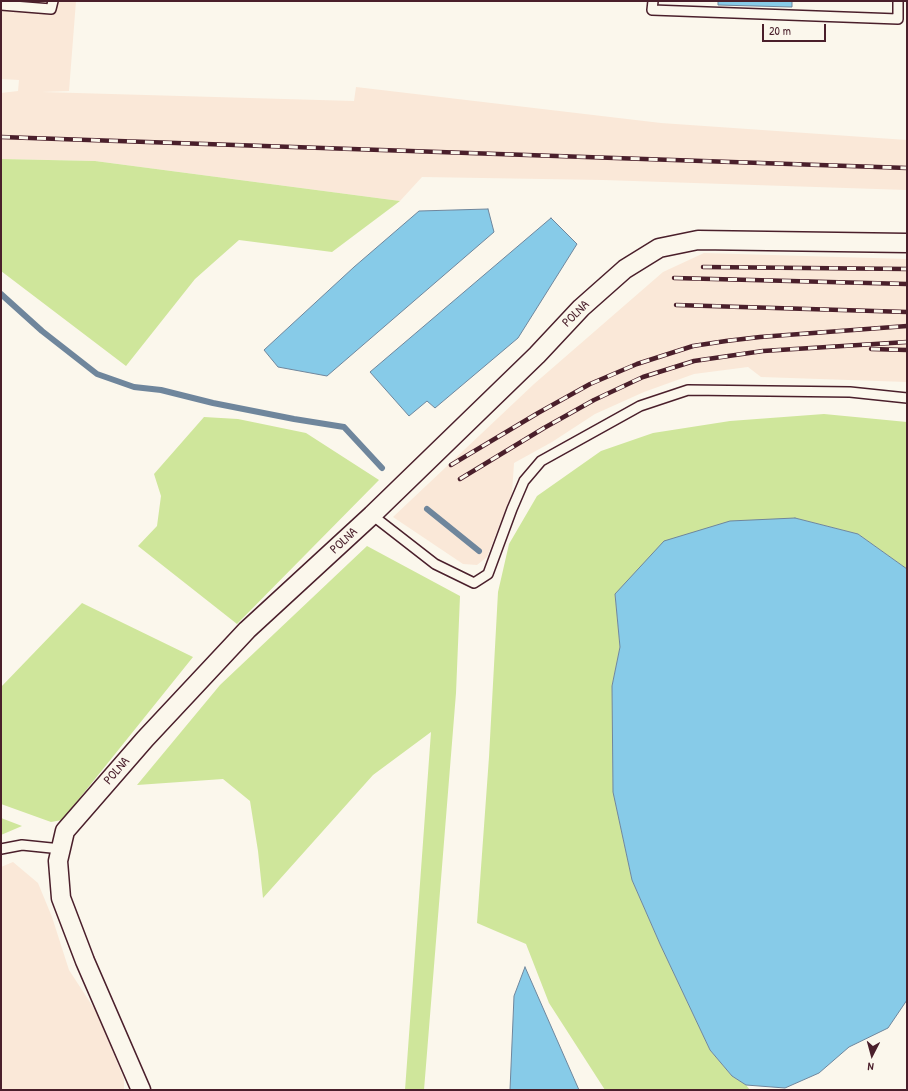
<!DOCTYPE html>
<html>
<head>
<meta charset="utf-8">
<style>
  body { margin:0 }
  #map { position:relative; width:908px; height:1091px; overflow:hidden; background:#fbf7ec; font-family:"Patrick Hand",sans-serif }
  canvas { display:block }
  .frame { position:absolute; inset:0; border:2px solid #4a1f2b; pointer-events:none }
  .north { position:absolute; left:852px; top:1035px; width:40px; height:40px; -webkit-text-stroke:3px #fbf7ec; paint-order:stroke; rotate:186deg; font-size:11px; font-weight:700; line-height:16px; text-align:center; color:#4a1f2b }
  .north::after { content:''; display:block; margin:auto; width:14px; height:18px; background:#4a1f2b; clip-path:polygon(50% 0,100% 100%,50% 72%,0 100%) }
  .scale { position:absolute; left:762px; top:24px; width:64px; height:18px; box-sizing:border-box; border:2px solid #4a1f2b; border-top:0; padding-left:5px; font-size:12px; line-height:14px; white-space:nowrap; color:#4a1f2b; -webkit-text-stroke:3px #fbf7ec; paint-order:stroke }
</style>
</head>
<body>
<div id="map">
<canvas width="908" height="1091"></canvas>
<div class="frame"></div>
<div class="north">N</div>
<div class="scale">20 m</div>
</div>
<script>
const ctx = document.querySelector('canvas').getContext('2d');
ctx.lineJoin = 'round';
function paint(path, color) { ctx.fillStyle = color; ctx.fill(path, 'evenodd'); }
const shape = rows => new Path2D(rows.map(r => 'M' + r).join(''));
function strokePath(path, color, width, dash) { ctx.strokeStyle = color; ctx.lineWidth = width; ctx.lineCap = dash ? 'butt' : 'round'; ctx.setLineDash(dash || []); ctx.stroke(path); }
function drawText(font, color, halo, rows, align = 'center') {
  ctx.font = font + ' "Patrick Hand",sans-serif'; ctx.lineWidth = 4; ctx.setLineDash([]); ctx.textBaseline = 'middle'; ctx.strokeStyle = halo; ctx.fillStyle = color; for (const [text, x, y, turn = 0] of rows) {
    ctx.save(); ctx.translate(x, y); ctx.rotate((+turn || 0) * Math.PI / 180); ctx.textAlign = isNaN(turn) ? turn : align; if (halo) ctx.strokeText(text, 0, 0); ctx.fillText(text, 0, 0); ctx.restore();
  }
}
paint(shape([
  [1,1,76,1,69,91,42,92,354,101,356,87,661,123,907,140,907,190,603,180,422,177,400,201,95,161,1,159,1,93,18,91,19,80,1,79],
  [704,253,907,259,907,382,761,377,748,367,694,374,644,392,595,414,552,442,514,463,512,493,487,557,477,565,463,564,393,517,534,384,663,272],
  [13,862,38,883,52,917,69,970,97,1013,124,1079,124,1090,1,1090,1,867]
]), '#fae8d8');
paint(shape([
  [1,159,95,161,400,201,332,252,239,240,195,279,126,366,1,271],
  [824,414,907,422,907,569,858,534,795,518,615,594,620,647,612,686,613,791,632,880,660,944,710,1050,732,1076,746,1085,750,1090,605,1090,549,1003,526,944,477,923,489,757,498,592,509,544,537,496,601,451,653,433,730,421],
  [204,417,238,419,306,433,379,480,237,624,138,546,157,526,161,496,154,474],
  [367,546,460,596,456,693,424,1090,405,1090,431,732,373,775,263,898,258,851,250,801,223,779,137,785,220,685],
  [82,603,193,657,62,820,51,822,1,804,1,687],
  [1,818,22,826,1,835]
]), '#cfe69b');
const water = shape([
  [718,1,792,1,792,7,718,5,718,1],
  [488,209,494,232,327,376,278,367,264,350,354,267,419,211,488,209],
  [551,218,577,244,518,338,435,408,427,401,409,416,370,372,551,218],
  [795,518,858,534,907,569,907,1000,888,1028,849,1047,819,1073,785,1088,746,1085,732,1076,710,1050,660,944,632,880,613,792,612,686,620,647,615,594,664,541,730,521,795,518],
  [525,967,579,1090,510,1090,514,996,525,967]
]);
paint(water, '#87cbe8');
strokePath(water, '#6f869c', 1);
strokePath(shape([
  [1,294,42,331,97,374,134,387,161,390,213,403,294,419,344,427,382,468],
  [427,509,479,551]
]), '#6f869c', 6);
const lane = shape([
  [653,1,652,10,898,19,898,1],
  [1,5,51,9,53,1],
  [372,515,435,564,474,583,488,574,512,509,524,481,541,461,640,406,688,390,850,392,907,398],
  [1,849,22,845,61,849]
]);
const street = shape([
  [141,1090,85,961,61,898,58,861,65,831,145,739,247,630,372,515,537,355,581,308,625,269,659,248,698,240,907,243]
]);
strokePath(lane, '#4a1f2b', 12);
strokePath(street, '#4a1f2b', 21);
strokePath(lane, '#fbf7ec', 9);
strokePath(street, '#fbf7ec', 18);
const rail = shape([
  [1,137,907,168],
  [703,267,907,269],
  [674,278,907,284],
  [676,305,907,312],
  [871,349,907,350],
  [451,465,538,413,590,384,637,364,693,346,726,341,760,337,907,326],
  [460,479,544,428,594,400,643,377,694,361,763,351,907,342]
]);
strokePath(rail, '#4a1f2b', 4.5);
strokePath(rail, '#fbf7ec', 3, [9]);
drawText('13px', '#4a1f2b', '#fbf7ec', [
  ["POLNA",576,314,-45],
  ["POLNA",344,541,-43],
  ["POLNA",117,771,-49]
]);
</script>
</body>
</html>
